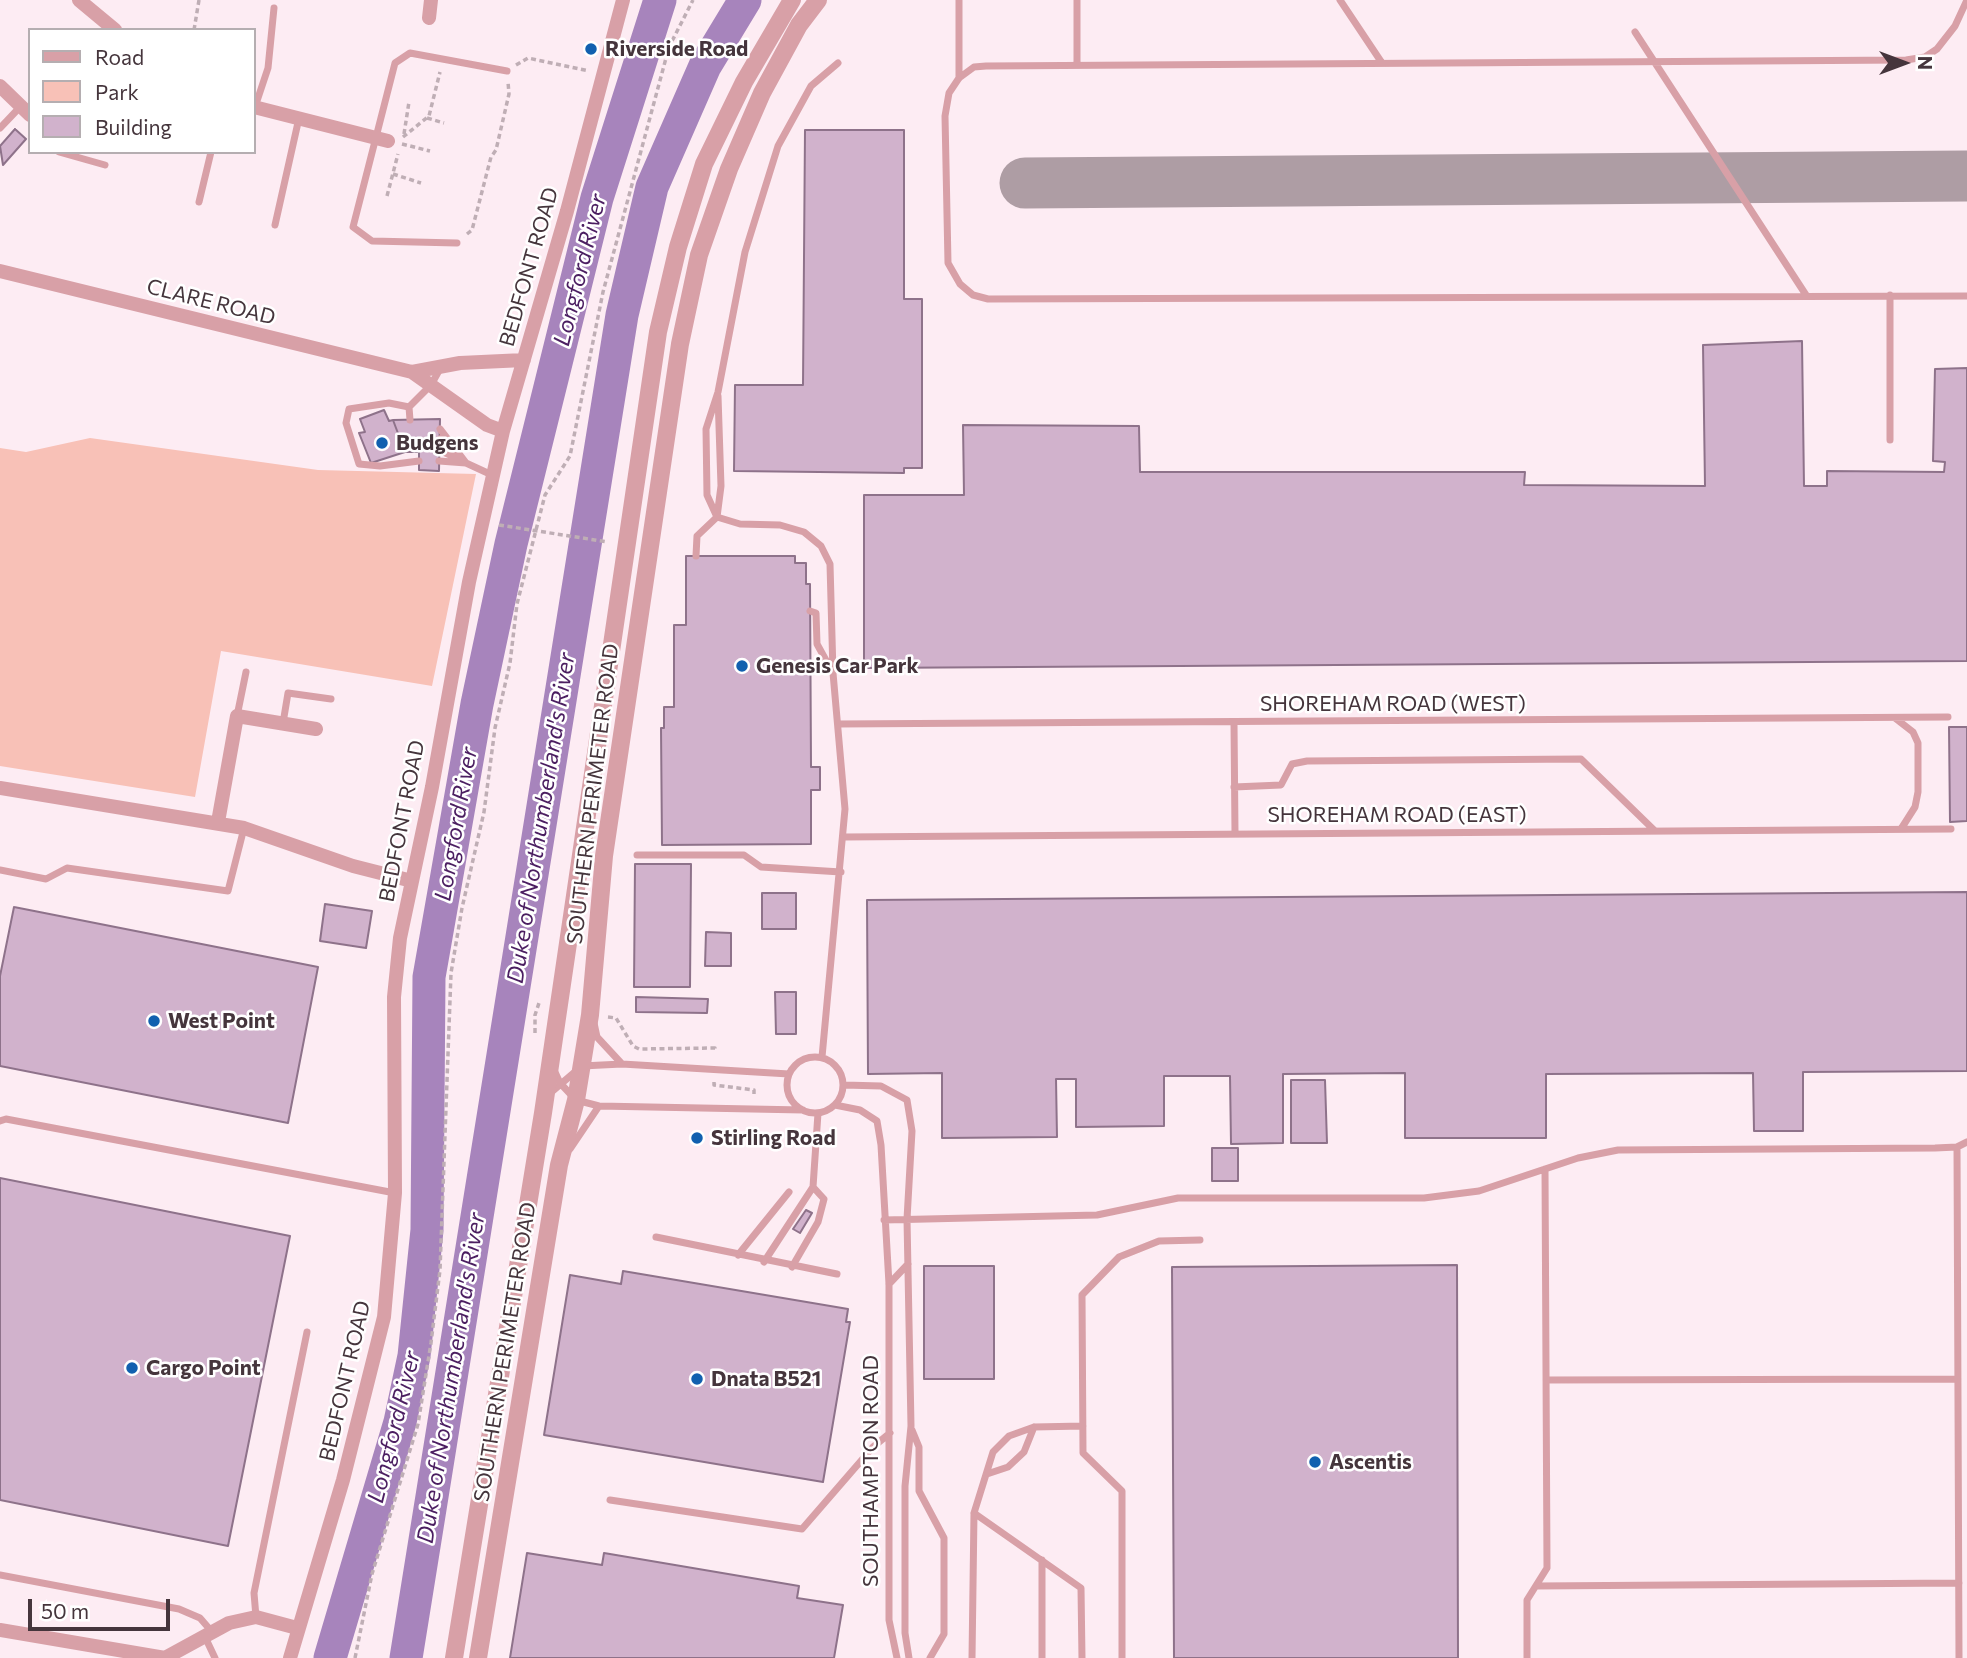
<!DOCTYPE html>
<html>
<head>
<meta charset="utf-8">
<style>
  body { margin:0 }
  #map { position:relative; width:1967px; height:1658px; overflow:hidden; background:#fdecf3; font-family:Commissioner,sans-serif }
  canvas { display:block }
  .legend { position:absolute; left:28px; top:28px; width:228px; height:126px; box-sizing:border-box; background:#fff; border:2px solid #b5aeb1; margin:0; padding:9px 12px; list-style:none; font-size:21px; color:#45353c }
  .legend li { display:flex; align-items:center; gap:14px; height:35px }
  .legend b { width:35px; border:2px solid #b5aeb1 }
  .north { position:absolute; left:1869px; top:28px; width:70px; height:70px; -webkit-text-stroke:5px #fff; paint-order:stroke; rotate:90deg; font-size:19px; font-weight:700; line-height:28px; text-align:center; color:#45353c }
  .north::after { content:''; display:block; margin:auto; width:24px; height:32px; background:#45353c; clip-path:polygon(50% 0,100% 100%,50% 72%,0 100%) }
  .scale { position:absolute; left:28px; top:1599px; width:142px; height:32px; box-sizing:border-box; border:4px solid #45353c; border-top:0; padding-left:9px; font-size:21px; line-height:24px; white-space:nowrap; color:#45353c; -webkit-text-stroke:5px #fff; paint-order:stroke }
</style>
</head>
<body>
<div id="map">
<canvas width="1967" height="1658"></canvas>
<ul class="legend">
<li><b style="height:9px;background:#d8a0a7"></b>Road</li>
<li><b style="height:19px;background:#f8c1b7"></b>Park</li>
<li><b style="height:19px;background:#d1b2cc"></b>Building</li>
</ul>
<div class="north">N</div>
<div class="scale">50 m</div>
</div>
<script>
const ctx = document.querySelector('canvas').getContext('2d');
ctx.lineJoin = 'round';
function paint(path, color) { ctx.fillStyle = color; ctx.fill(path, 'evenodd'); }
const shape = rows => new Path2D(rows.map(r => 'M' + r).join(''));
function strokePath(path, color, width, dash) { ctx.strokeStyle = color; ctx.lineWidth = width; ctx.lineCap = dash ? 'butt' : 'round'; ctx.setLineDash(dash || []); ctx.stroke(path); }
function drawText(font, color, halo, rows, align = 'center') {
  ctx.font = font + ' Commissioner,sans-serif'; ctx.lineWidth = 5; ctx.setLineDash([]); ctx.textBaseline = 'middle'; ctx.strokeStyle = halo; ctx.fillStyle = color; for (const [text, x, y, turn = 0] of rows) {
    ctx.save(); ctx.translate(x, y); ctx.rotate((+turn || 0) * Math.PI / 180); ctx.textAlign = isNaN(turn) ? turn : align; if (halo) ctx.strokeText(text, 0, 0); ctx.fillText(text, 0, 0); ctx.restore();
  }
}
paint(shape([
  [90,438,318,470,476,474,432,686,221,651,195,797,0,766,0,448,26,452]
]), '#f8c1b7');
strokePath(shape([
  [330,1658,400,1422,414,1356,427,1230,429,977,477,704,511,544,597,198,660,0],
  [406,1658,622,315,652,187,705,66,745,0]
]), '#a784bc', 33);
strokePath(shape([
  [1025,183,1967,176]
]), '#ae9da4', 51);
const building = shape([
  [15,129,26,139,3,165,0,146,15,129],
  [805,130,904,130,904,299,922,299,922,468,904,468,904,473,734,471,735,385,803,385,805,130],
  [1802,341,1804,486,1827,486,1827,471,1944,472,1945,462,1933,461,1935,369,1967,368,1967,661,864,668,864,495,964,495,963,425,1139,426,1140,472,1525,472,1524,485,1705,486,1703,345,1802,341],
  [384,410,389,421,393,420,405,452,371,463,359,433,365,432,360,419,384,410],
  [440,419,439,471,419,470,419,452,405,452,393,420,440,419],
  [686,556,795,556,795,563,806,563,806,584,810,584,811,767,820,767,820,790,811,790,811,844,662,845,661,728,664,728,664,707,674,707,674,625,686,625,686,556],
  [1949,727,1967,727,1967,821,1950,822,1949,727],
  [635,864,691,864,690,987,634,987,635,864],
  [1967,892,1967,1071,1803,1072,1803,1131,1754,1131,1753,1073,1546,1074,1546,1138,1405,1138,1405,1073,1283,1074,1283,1143,1231,1144,1230,1076,1164,1076,1164,1126,1076,1127,1076,1079,1056,1079,1057,1137,942,1138,942,1073,868,1074,867,900,1967,892],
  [762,893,796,893,796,929,762,929,762,893],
  [325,904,372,911,366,948,320,941,325,904],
  [14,907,318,967,288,1123,0,1066,0,976,14,907],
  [706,932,731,933,731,966,705,966,706,932],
  [775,992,796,992,796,1034,776,1034,775,992],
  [636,997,708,999,707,1013,636,1012,636,997],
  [1291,1080,1325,1080,1327,1143,1291,1143,1291,1080],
  [1212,1148,1238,1148,1238,1181,1212,1181,1212,1148],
  [0,1178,290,1236,228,1546,0,1500,0,1178],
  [806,1210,812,1213,800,1233,793,1229,806,1210],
  [1457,1265,1458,1658,1174,1658,1172,1267,1457,1265],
  [924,1266,994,1266,994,1379,924,1379,924,1266],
  [623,1271,848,1309,846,1322,850,1322,823,1482,544,1435,570,1275,621,1284,623,1271],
  [527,1553,602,1565,604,1553,799,1586,797,1598,843,1605,834,1658,510,1658,527,1553]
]);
paint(building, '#d1b2cc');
strokePath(building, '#8e728a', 2);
strokePath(shape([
  [194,30,199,0],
  [516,65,528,58,589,71],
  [427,118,444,123],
  [404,134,409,102],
  [403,137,429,116,440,72],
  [402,144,430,151],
  [393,174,421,183],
  [387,196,398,154],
  [467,234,472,230,491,157,496,150,509,94,508,82],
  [499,525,608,542],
  [608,1017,616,1018,633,1046,639,1049,715,1048,715,1052],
  [535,1033,535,1015,540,1000],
  [714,1082,714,1085,754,1090,754,1094],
  [355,1658,372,1574,418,1424,431,1343,440,1270,451,973,462,908,484,812,495,728,510,663,517,604,545,495,570,456,603,292,669,47,693,0]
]), '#bfaeb5', 3.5, [5, 3.5]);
strokePath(shape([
  [959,0,959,78],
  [1077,0,1077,64],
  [1340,0,1382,63],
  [1967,0,1955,26,1937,49,1925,57,1906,60,986,66,974,67,959,78,949,93,945,116,948,263,960,284,973,295,988,299,1967,296],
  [1635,32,1806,295],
  [255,107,268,68,274,8],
  [0,128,21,106],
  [59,152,105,165],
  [199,202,211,152],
  [275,225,299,118],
  [457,243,372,241,353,227,395,63,410,53,507,71],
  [1890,295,1890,440],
  [409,407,410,420],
  [440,429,466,463],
  [440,439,453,451],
  [439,450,463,461],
  [419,461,380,466,359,464,346,423,349,409,389,403,409,407,431,385,441,367],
  [439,461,466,463,492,475],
  [717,517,740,524,780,525,804,532,821,546,830,564,833,673,845,809,822,1057],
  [717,517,707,495,706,429,718,392,745,252,778,146,811,86,838,63],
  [696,556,697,536,717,517,721,486,718,396],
  [810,611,816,613,817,644,833,673],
  [237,716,246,672],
  [1895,718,1913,732,1918,743,1918,792,1915,807,1901,829],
  [1234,722,1235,833],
  [283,723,288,693,331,699],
  [838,724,1948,717],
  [1234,787,1281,785,1292,764,1307,761,1581,759,1655,831],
  [844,837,1951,829],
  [637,855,744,855,761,867,841,872],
  [0,870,46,879,67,868,228,891,244,828],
  [594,1023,597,1037,622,1064],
  '787 1085a28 28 0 1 1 56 0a28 28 0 1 1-56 0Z',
  [554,1070,560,1083,576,1100,599,1106,803,1110],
  [844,1085,881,1086,907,1100,912,1131,907,1219,911,1426,905,1486,905,1633,909,1658],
  [549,1094,582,1066,622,1064,789,1074],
  [835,1105,860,1110,877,1121,881,1145,889,1284,889,1620,897,1658],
  [0,1121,6,1119,395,1193],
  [1957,1147,1959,1658],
  [570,1149,599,1106],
  [884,1220,1097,1215,1178,1198,1424,1198,1479,1191,1578,1158,1618,1150,1935,1148,1957,1147,1967,1142],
  [656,1237,837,1274],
  [738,1255,789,1192],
  [764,1262,813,1187,818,1113],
  [792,1267,818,1222,824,1199,813,1187],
  [889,1284,908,1264],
  [1546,1380,1958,1379],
  [912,1430,919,1447,919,1491,944,1538,944,1634,930,1658],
  [987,1474,1008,1467,1024,1452,1034,1427],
  [610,1500,802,1529,873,1447,890,1433],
  [974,1513,1081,1588,1082,1658],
  [1042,1560,1042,1658],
  [0,1575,179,1609,200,1618,213,1633],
  [1536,1586,1959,1583],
  [256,1617,254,1593,307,1332],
  [206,1639,215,1658],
  [972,1658,974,1513,993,1452,1009,1436,1034,1427,1083,1426],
  [1122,1658,1122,1491,1083,1453,1082,1295,1119,1257,1159,1241,1200,1240],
  [1527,1658,1527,1600,1547,1568,1545,1169]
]), '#d8a0a7', 7);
strokePath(shape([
  [79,0,115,30],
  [429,18,431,0],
  [0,86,30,115],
  [254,107,388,141],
  [0,271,412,372,487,425,503,431],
  [412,372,460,363,524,360],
  [0,788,244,828,353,866,412,881],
  [218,822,237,716,316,729],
  [0,1630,165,1658,229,1623,256,1617,297,1628],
  [290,1658,343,1480,384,1317,395,1193,394,997,400,938,432,787,469,582,503,431,567,211,623,0]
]), '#d8a0a7', 14);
strokePath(shape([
  [454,1658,543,1113,658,332,678,247,704,164,744,82,792,0],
  [478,1658,559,1165,576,1100,590,1015,604,856,680,344,699,255,729,169,762,93,799,25,818,0]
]), '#d8a0a7', 18);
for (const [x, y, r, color] of [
  [591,49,7,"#1160af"],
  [382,443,7,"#1160af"],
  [742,666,7,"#1160af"],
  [154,1021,7,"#1160af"],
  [697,1138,7,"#1160af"],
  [132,1368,7,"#1160af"],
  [697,1379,7,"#1160af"],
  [1315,1462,7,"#1160af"]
]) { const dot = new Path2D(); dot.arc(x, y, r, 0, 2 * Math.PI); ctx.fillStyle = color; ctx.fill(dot); strokePath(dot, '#fff', 2.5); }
drawText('bold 21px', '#45353c', '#fff', [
  ["Riverside Road",605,49],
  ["Budgens",396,443],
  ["Genesis Car Park",756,666],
  ["West Point",168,1021],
  ["Stirling Road",711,1138],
  ["Cargo Point",146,1368],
  ["Dnata B521",711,1379],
  ["Ascentis",1329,1462]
], 'left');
drawText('21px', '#45353c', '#fff', [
  ["BEDFONT ROAD",529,267,-74],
  ["CLARE ROAD",211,302,14],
  ["SHOREHAM ROAD (WEST)",1393,704],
  ["SOUTHERN PERIMETER ROAD",593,794,-83],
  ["SHOREHAM ROAD (EAST)",1397,815],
  ["BEDFONT ROAD",402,821,-79],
  ["SOUTHERN PERIMETER ROAD",505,1352,-81],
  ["BEDFONT ROAD",345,1381,-77],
  ["SOUTHAMPTON ROAD",871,1471,-90]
]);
drawText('italic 23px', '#4b1e61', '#fff', [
  ["Longford River",580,270,-76],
  ["Duke of Northumberland's River",541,818,-81],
  ["Longford River",456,824,-80],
  ["Duke of Northumberland's River",451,1378,-81],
  ["Longford River",394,1427,-76]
]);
</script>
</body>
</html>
